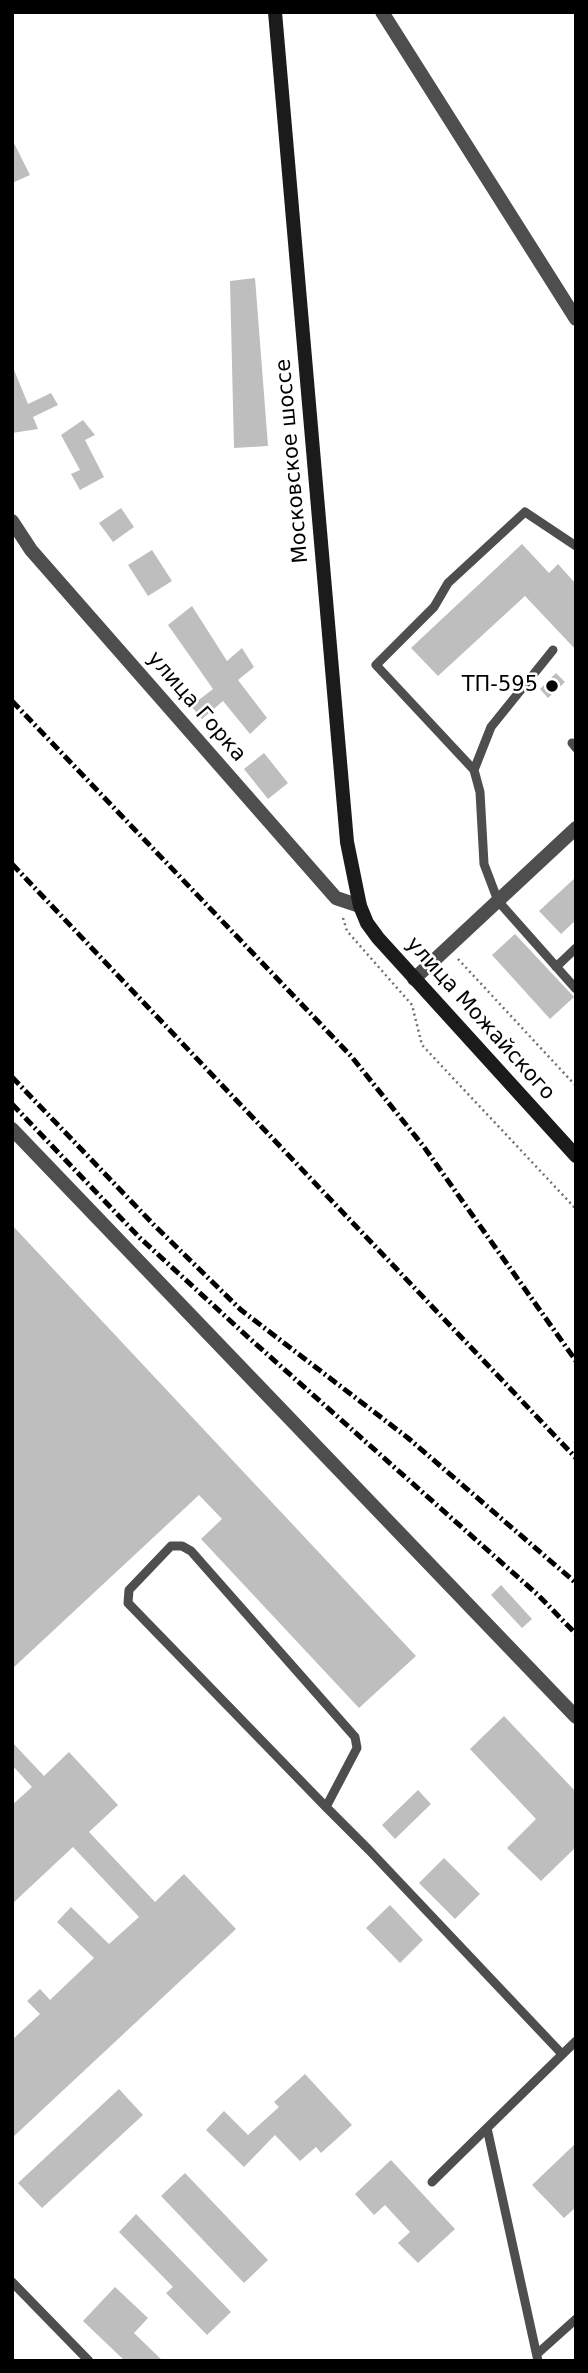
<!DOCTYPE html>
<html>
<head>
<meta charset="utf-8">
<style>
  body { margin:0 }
  #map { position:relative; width:588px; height:2373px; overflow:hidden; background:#fff; font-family:"DejaVu Sans",sans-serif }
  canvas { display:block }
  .frame { position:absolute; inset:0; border:14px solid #000; pointer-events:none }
</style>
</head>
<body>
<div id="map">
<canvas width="588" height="2373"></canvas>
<div class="frame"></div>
</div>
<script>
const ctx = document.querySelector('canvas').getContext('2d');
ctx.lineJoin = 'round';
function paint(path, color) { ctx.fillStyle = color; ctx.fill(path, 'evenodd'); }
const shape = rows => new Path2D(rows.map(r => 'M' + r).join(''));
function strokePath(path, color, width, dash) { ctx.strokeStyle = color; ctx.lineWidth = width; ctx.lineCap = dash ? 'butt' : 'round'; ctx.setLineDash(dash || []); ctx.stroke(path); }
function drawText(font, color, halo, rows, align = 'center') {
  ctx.font = font + ' "DejaVu Sans",sans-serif'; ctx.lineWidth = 5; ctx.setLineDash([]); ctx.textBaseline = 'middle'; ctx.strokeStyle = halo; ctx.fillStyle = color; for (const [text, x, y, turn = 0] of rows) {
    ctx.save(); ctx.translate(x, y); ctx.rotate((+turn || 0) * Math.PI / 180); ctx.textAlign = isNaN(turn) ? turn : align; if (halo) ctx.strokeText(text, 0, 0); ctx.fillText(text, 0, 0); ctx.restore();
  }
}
paint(shape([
  [12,139,30,175,12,183],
  [255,278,268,446,234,448,230,281],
  [12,365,28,404,51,393,58,405,33,417,38,429,12,433],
  [83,420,95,435,85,440,104,477,80,490,71,474,80,470,61,435],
  [121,508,134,527,113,542,99,523],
  [522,544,549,573,558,564,576,584,576,650,525,596,438,676,411,648],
  [152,550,172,581,148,596,128,565],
  [192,606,227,661,242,648,254,667,238,680,267,718,250,734,223,701,202,719,191,706,213,689,168,625],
  [556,673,565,682,548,698,540,689],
  [264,753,288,783,268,799,244,769],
  [576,877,576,920,561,934,539,911],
  [515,934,574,997,550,1019,492,955],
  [12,1225,416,1656,359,1708,201,1539,222,1519,199,1495,12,1669],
  [501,1585,532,1619,522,1628,491,1595],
  [504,1716,576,1792,576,1847,541,1881,507,1848,536,1819,470,1749],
  [12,1742,44,1776,69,1752,118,1805,89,1832,155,1902,184,1874,236,1929,12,2138,12,2040,40,2014,27,2001,40,1989,50,2000,94,1958,57,1922,71,1907,109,1944,139,1917,73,1847,12,1904,12,1805,32,1787,12,1765],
  [418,1790,431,1804,395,1839,382,1825],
  [444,1858,480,1894,455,1919,419,1883],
  [390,1905,423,1940,400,1963,366,1928],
  [305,2074,352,2125,321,2153,316,2147,300,2161,275,2135,244,2167,206,2130,224,2111,248,2135,279,2107,274,2102],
  [119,2089,143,2115,42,2208,18,2183],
  [576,2143,576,2207,564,2218,532,2185],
  [391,2160,455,2229,418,2263,398,2243,410,2232,385,2205,374,2215,355,2194],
  [185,2173,268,2260,244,2283,161,2196],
  [136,2214,231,2312,207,2335,166,2293,173,2287,119,2232],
  [115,2287,148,2318,134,2333,163,2361,125,2361,83,2321]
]), '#bebebe');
strokePath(shape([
  [343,918,347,931,412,1005,422,1045,576,1209],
  [458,959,576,1086]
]), '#707070', 2.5, [2, 3.5]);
strokePath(shape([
  [576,546,525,512,448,583,434,607,376,665,474,770,480,792,484,864,498,901,576,989],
  [572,743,576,748],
  [474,770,491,727,553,650],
  [556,967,576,948],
  [326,1807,357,1748,355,1737,191,1551,182,1546,171,1546,129,1590,128,1603,326,1807,369,1850,562,2054],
  [432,2182,487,2128],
  [12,2282,89,2361],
  [537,2354,576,2319],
  [538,2361,487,2128,576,2041]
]), '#4e4e4e', 9);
strokePath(shape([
  [12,521,31,550,336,898,360,906],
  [414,979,576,828]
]), '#4e4e4e', 14);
strokePath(shape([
  [382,12,576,319],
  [12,1129,576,1717]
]), '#4e4e4e', 14);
strokePath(shape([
  [275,12,347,842,360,906,367,923,378,938,576,1156]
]), '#1b1b1b', 14);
strokePath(shape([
  [12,701,351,1056,424,1147,576,1361],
  [12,864,576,1458],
  [12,1077,153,1224,241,1310,408,1438,576,1583],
  [12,1104,140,1238,249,1338,538,1595,576,1634]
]), '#000', 5, [10, 3.5, 2, 3.5]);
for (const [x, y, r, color] of [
  [552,686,7,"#000"]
]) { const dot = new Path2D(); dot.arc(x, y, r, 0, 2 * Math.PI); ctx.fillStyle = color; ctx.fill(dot); strokePath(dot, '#fff', 2.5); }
drawText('21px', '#000', '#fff', [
  ["Московское шоссе",293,461,-95],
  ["улица Горка",196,707,49],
  ["улица Можайского",480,1019,48]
]);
drawText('21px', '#000', '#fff', [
  ["ТП-595",538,686]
], 'right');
</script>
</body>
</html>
